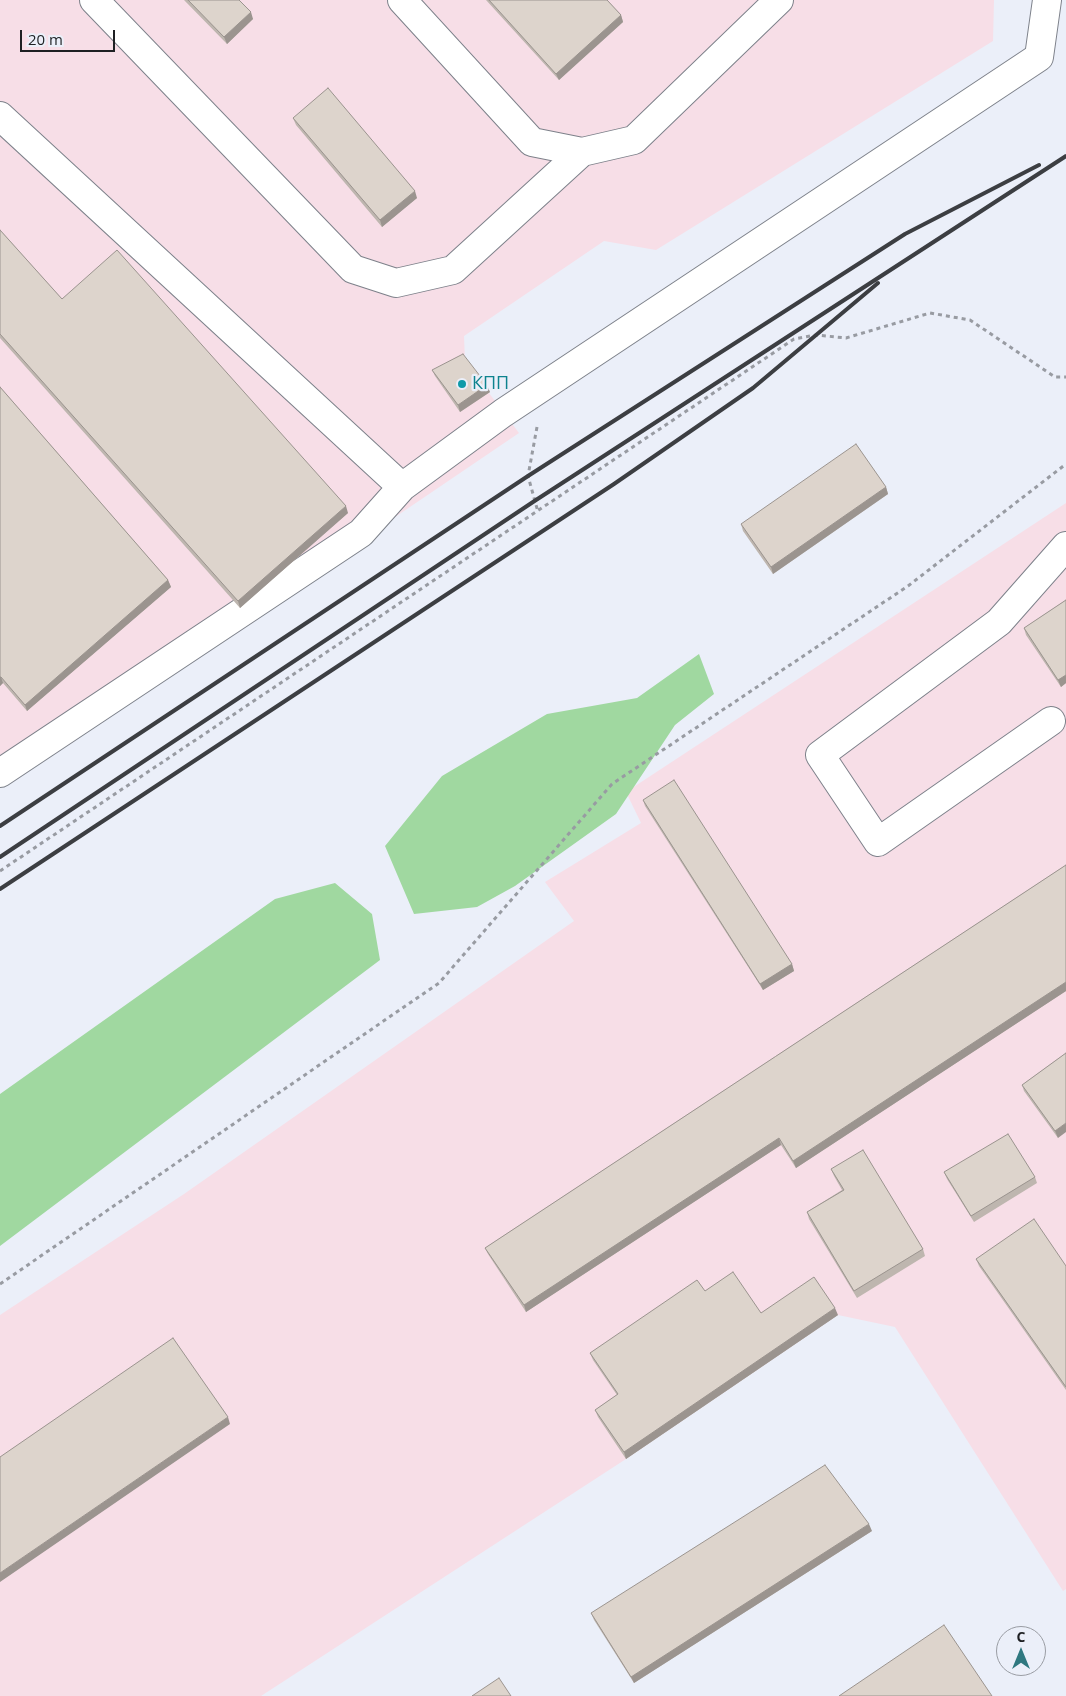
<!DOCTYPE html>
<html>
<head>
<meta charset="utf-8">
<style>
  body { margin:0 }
  #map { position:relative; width:1066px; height:1696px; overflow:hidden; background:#ebeff9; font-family:"Open Sans",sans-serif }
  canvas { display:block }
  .north { position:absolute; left:996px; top:1626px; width:50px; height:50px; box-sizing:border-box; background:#ebeff9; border:1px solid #999ca3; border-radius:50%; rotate:0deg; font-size:14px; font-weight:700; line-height:20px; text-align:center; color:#1e2023 }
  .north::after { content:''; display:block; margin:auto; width:18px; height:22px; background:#2f7880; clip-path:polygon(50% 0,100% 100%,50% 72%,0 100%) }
  .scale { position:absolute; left:20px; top:30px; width:95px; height:22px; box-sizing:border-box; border:2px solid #1e2023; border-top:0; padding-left:6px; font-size:15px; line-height:18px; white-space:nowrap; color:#1e2023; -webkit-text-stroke:4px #ebeff9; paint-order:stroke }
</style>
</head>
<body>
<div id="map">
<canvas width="1066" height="1696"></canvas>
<div class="north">С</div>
<div class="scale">20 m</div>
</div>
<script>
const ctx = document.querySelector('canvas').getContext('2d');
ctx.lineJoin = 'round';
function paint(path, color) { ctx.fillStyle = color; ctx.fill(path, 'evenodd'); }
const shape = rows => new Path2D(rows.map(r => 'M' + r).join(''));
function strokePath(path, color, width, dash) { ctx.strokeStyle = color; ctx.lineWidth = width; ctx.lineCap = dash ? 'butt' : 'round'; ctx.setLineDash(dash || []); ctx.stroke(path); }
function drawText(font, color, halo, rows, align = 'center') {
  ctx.font = font + ' "Open Sans",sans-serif'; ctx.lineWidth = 4.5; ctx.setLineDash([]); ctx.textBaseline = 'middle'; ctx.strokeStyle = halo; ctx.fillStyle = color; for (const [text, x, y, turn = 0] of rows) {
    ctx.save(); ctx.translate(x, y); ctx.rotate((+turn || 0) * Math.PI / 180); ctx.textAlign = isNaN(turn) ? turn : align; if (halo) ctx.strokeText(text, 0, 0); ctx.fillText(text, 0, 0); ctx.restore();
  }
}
paint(shape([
  [0,0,994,0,993,41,656,250,604,241,464,336,465,361,519,433,0,785],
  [1066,503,1066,1589,1063,1591,895,1327,838,1315,626,1459,261,1696,0,1696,0,1315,184,1194,574,921,545,882,641,823,626,792]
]), '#f7dee7');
paint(shape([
  [699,654,714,694,675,725,616,814,515,886,477,907,414,914,385,846,442,776,547,714,637,698],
  [335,883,372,914,380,960,0,1246,0,1094,275,899]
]), '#a0d8a0');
const minor = shape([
  [94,0,353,269,396,283,453,270,582,152],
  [402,0,532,142,582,152,634,140,779,0],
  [0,116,402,487,503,413,1039,57,1047,0],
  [1051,721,878,842,820,755,999,622,1066,546],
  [0,773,361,533,402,487]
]);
strokePath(minor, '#7d818a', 30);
strokePath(shape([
  [537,427,528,476,538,512],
  [0,871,794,339,816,335,846,338,930,313,970,320,1055,377,1066,377],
  [0,1284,439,983,612,784,908,586,1066,464]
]), '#989ba2', 3, [4, 4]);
strokePath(minor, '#fff', 28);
strokePath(shape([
  [0,826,528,476,905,234,1039,165],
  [0,857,536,500,1066,156],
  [0,889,614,484,753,388,878,283]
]), '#3c3e42', 4);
paint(shape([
  [184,0,239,0,253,19,227,44],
  [486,0,607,0,621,15,623,22,559,80],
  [293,118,417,198,382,227,296,125],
  [0,230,62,299,348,513,240,608,0,338],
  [432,370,490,392,460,412,435,376],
  [0,387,168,580,171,587,27,711,3,683,0,686],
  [886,487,888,494,773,574,743,531,741,524],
  [1066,600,1066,683,1061,687,1026,635,1024,628],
  [643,800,792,964,794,971,763,990,645,806],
  [1066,865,1066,991,796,1168,781,1145,526,1312,488,1254,485,1248],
  [1066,1053,1058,1138,1024,1091,1022,1085],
  [831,1169,923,1249,925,1256,857,1298,809,1219,807,1212,842,1190,834,1176],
  [944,1172,1035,1177,1037,1183,974,1222,947,1179],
  [976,1259,1066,1266,1066,1390,979,1266],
  [705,1291,761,1313,838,1315,626,1459,598,1417,595,1410,617,1395,593,1360,590,1353],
  [872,1531,634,1683,594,1620,591,1613]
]), '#beb6af');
paint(shape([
  [251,12,253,19,227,44,224,37],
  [621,15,623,22,559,80,556,74],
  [415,191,417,198,382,227,380,220],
  [487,385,490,392,460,412,458,405],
  [886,487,888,494,773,574,771,567],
  [346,506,348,513,240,608,238,601],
  [168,580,171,587,27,711,25,705],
  [1066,675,1066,683,1061,687,1058,680],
  [0,677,1,677,3,683,0,686],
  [792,964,794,971,763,990,760,984],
  [1066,982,1066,991,796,1168,793,1161],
  [1066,1123,1066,1132,1058,1138,1055,1131],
  [779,1138,781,1145,526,1312,524,1305],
  [835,1308,838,1315,626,1459,624,1452],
  [228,1417,230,1424,0,1582,0,1573],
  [869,1524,872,1531,634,1683,631,1677]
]), '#9b948f');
const building = shape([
  [188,0,239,0,251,12,224,37,188,0],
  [489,0,607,0,621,15,556,74,489,0],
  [328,88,415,191,380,220,293,118,328,88],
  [0,230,62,299,117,250,346,506,238,601,0,334,0,230],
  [463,354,487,385,458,405,432,370,463,354],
  [0,387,168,580,25,705,1,677,0,677,0,387],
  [856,444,886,487,771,567,741,524,856,444],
  [1066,600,1066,675,1058,680,1024,628,1066,600],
  [674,780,792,964,760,984,643,800,674,780],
  [1066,865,1066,982,793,1161,779,1138,524,1305,485,1248,1066,865],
  [1066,1053,1066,1123,1055,1131,1022,1085,1066,1053],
  [1008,1134,1035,1177,971,1216,944,1172,1008,1134],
  [863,1150,923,1249,854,1291,807,1212,844,1190,831,1169,863,1150],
  [1034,1219,1066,1266,1066,1387,976,1259,1034,1219],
  [733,1272,761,1313,814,1277,835,1308,624,1452,595,1410,618,1394,590,1353,697,1280,705,1291,733,1272],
  [173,1338,228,1417,0,1573,0,1457,173,1338],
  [825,1465,869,1524,631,1677,591,1613,825,1465],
  [944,1625,992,1696,839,1696,944,1625],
  [499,1678,511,1696,472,1696,499,1678]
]);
paint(building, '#ddd4cc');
strokePath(building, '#9b948f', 1);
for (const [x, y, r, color] of [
  [462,384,5,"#0f9aa8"]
]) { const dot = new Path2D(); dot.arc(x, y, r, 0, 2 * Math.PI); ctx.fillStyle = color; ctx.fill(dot); strokePath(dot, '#ebeff9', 2); }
drawText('18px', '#0d838f', '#ebeff9', [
  ["КПП",472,384]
], 'left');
</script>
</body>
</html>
